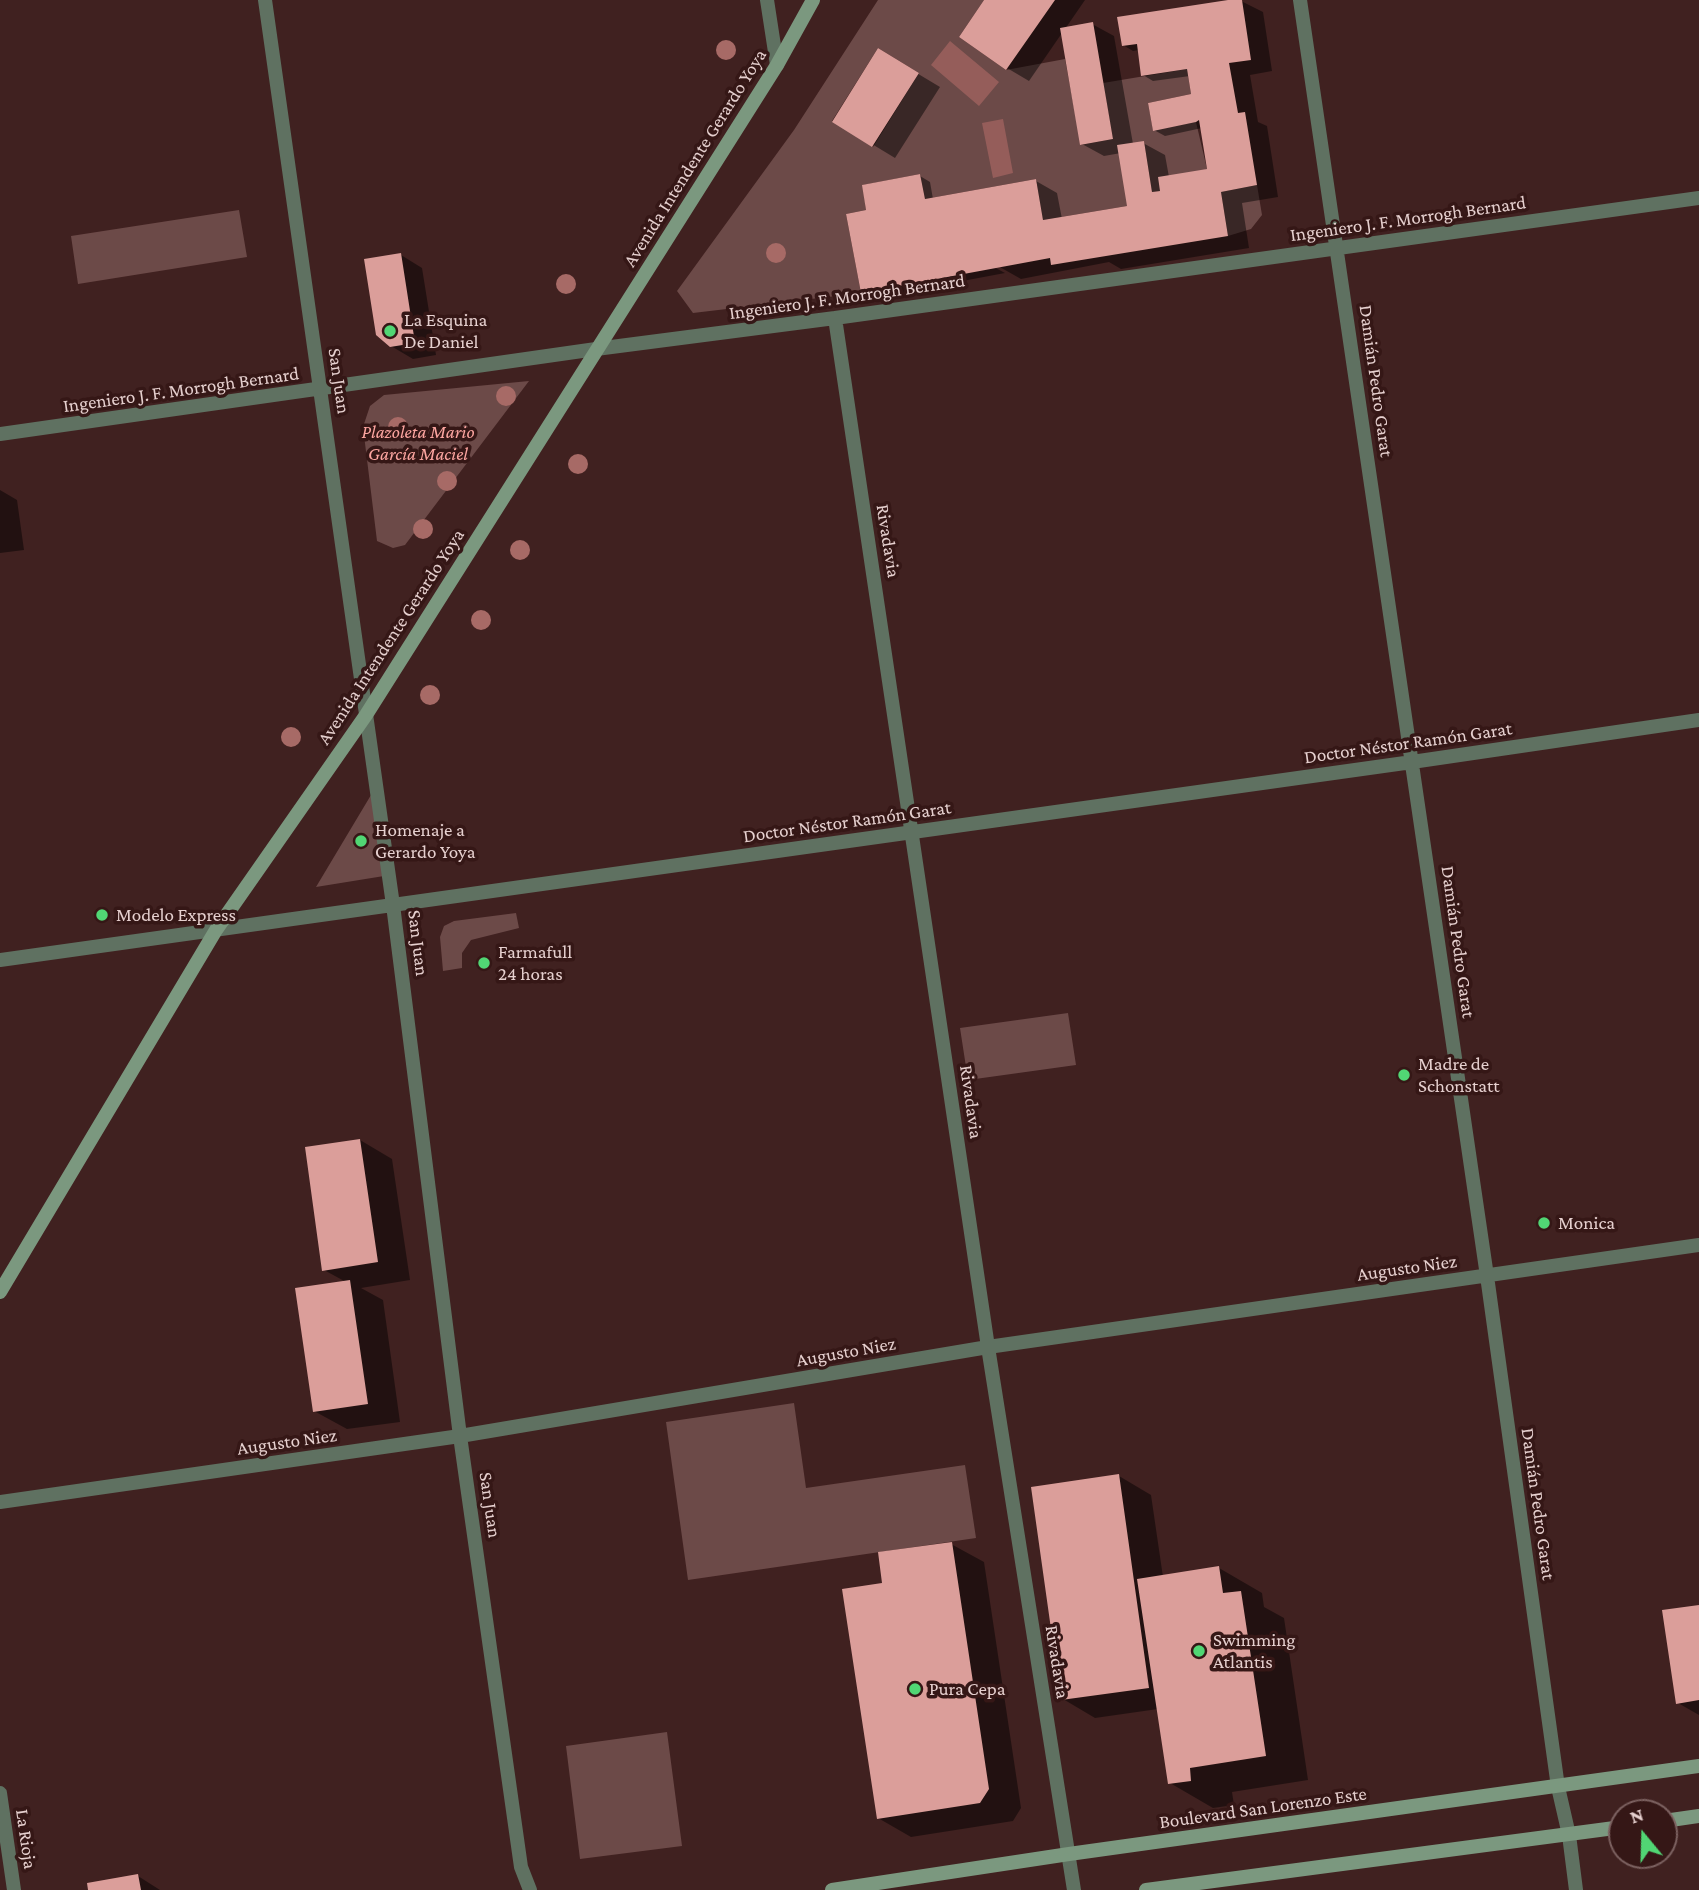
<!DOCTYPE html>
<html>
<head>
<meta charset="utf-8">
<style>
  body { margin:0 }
  #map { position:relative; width:1699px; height:1890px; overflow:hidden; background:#402120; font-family:"Crimson Pro",serif }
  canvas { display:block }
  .north { position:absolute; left:1608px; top:1799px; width:70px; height:70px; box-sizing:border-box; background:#351716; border:2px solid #7c6160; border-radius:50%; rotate:341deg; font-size:19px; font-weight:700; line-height:28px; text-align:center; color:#e6d0cf }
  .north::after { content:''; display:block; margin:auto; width:24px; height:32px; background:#51d674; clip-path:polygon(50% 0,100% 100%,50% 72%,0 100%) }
</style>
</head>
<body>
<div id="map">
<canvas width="1699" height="1890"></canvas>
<div class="north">N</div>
</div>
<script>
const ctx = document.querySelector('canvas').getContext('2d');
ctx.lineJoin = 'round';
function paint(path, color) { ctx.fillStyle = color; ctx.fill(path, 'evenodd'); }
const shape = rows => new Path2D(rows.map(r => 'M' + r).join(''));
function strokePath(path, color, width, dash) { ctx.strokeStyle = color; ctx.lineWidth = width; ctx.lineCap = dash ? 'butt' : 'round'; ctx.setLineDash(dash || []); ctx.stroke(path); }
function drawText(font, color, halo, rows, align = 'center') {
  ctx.font = font + ' "Crimson Pro",serif'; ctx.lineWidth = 7; ctx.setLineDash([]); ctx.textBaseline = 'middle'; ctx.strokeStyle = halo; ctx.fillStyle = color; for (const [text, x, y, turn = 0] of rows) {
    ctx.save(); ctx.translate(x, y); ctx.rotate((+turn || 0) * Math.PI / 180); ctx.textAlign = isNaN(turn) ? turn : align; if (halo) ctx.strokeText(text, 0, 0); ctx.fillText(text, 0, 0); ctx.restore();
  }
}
paint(shape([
  [878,0,984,0,959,37,1006,70,1065,59,1081,145,1113,139,1103,83,1187,69,1191,94,1148,103,1153,130,1196,122,1207,169,1160,191,1152,192,1144,141,1127,206,1043,220,1036,179,925,199,920,174,863,185,866,210,846,214,861,293,693,313,677,291,794,130],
  [878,48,919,73,873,147,832,121],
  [1257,185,1262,215,1251,229,1228,236,1221,192],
  [239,210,247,257,78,284,71,236],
  [529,381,405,545,393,548,377,541,363,427,370,406,384,395],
  [374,790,384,876,316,887],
  [516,913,519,928,471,940,462,953,462,968,443,971,440,937,444,926,454,921],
  [1068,1013,1076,1065,968,1080,960,1028],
  [794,1403,806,1488,965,1465,976,1538,688,1580,666,1422],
  [667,1732,682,1846,580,1859,566,1746]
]), '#6c4a48');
paint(shape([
  [950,41,999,82,979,106,931,65],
  [1003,119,1013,173,993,178,982,123]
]), '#955d5a');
paint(shape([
  [987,0,1085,0,1065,29,1092,24,1114,36,1133,144,1143,143,1165,155,1169,177,1209,171,1202,128,1165,136,1154,130,1194,98,1190,76,1153,81,1143,75,1139,50,1133,51,1123,45,1239,0,1263,12,1272,71,1250,75,1258,122,1267,126,1278,197,1242,203,1249,248,1121,269,1109,262,1021,279,991,262,990,265,1005,273,872,298,862,292,868,211,920,176,930,182,933,199,1036,181,1057,193,1062,219,1129,207,1121,153,1104,156,1082,144,1062,33,1029,81,1007,68],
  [900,63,940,87,895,158,834,121],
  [401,255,422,268,436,355,413,359,391,346],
  [0,490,17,500,24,550,0,553],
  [360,1140,392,1159,410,1280,361,1288,383,1300,400,1422,347,1429,314,1411,346,1282,324,1270],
  [1119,1476,1151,1495,1163,1577,1219,1568,1262,1593,1264,1607,1284,1618,1308,1780,1232,1792,1234,1805,1213,1808,1170,1783,1158,1709,1095,1718,1063,1699],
  [951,1544,984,1562,1021,1808,1013,1821,911,1837,878,1818,884,1584],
  [1699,1606,1699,1715,1678,1703],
  [138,1876,160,1890,90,1890]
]), '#0007');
paint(shape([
  [984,0,1055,0,1006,70,959,37],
  [1228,0,1242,0,1251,60,1229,63,1238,113,1245,112,1257,185,1221,192,1228,236,1051,265,1050,258,861,293,846,214,866,210,862,185,920,174,925,199,1036,179,1043,220,1127,206,1117,145,1144,141,1152,192,1160,191,1158,177,1207,169,1199,120,1196,122,1153,131,1148,103,1191,94,1187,69,1141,76,1137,44,1122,46,1117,17],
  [1093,22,1113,139,1080,145,1060,28],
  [878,48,919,73,872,147,832,122],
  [401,253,415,343,390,347,376,335,364,259],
  [360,1139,378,1262,322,1271,305,1147],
  [350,1280,368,1404,313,1412,295,1288],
  [1119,1474,1149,1688,1061,1700,1031,1487],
  [952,1542,989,1789,980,1803,877,1819,842,1589,882,1583,878,1552],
  [1219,1566,1223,1593,1241,1591,1266,1756,1190,1768,1191,1781,1168,1784,1137,1579],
  [1699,1605,1699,1700,1676,1704,1662,1610],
  [138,1874,141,1890,88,1890,87,1883]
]), '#db9e9a');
strokePath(shape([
  [265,0,393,905,460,1436,521,1867,530,1890],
  [767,0,777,65],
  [1300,0,1487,1276,1558,1787,1569,1835,1576,1890],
  [835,318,988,1347,1074,1890],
  [0,434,596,349,835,318,1699,198],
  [0,960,1412,762,1699,720],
  [0,1502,460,1436,988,1347,1699,1245],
  [0,1793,14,1890]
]), '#5f7161', 14);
strokePath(shape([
  [0,1292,216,930,366,715,777,65,813,0],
  [1664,1821,1699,1816],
  [832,1890,1069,1854,1699,1766],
  [1146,1890,1622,1827]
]), '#7b987f', 14);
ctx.fillStyle = '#a76a66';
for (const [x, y] of [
  [726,50],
  [776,253],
  [566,284],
  [506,396],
  [398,427],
  [578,464],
  [447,481],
  [423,529],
  [520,550],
  [481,620],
  [430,695],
  [291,737]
]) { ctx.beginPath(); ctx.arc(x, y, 10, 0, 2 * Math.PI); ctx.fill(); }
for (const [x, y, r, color] of [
  [390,331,7,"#51d674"],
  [361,841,7,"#51d674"],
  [102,915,7,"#51d674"],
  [484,963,7,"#51d674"],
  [1404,1075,7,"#51d674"],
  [1544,1223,7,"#51d674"],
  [1199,1651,7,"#51d674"],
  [915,1689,7,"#51d674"]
]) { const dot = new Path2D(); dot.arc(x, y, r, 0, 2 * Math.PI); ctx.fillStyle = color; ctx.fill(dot); strokePath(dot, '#351716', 2.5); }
drawText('19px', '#e6d0cf', '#351716', [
  ["Avenida Intendente Gerardo Yoya",695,158,-58],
  ["Ingeniero J. F. Morrogh Bernard",1408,219,-8],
  ["Ingeniero J. F. Morrogh Bernard",847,297,-8],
  ["San Juan",339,381,82],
  ["Damián Pedro Garat",1376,381,82],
  ["Ingeniero J. F. Morrogh Bernard",181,390,-8],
  ["Rivadavia",888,541,81],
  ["Avenida Intendente Gerardo Yoya",391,637,-57],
  ["Doctor Néstor Ramón Garat",1408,743,-8],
  ["Doctor Néstor Ramón Garat",847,822,-8],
  ["Damián Pedro Garat",1458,942,82],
  ["San Juan",418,943,83],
  ["Rivadavia",971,1102,82],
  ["Augusto Niez",1407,1268,-8],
  ["Augusto Niez",846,1352,-10],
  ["Augusto Niez",287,1442,-8],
  ["Damián Pedro Garat",1538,1504,82],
  ["San Juan",490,1505,82],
  ["Rivadavia",1057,1662,81],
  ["Boulevard San Lorenzo Este",1263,1808,-8],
  ["La Rioja",26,1839,82]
]);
drawText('19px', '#e6d0cf', '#351716', [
  ["La Esquina",404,320],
  ["De Daniel",404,342],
  ["Homenaje a",375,830],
  ["Gerardo Yoya",375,852],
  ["Modelo Express",116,915],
  ["Farmafull",498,952],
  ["24 horas",498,974],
  ["Madre de",1418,1064],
  ["Schonstatt",1418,1086],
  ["Monica",1558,1223],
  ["Swimming",1213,1640],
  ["Atlantis",1213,1662],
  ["Pura Cepa",929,1689]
], 'left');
drawText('italic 19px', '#fca5a0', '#351716', [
  ["Plazoleta Mario",418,432],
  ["García Maciel",418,454]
]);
</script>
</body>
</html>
